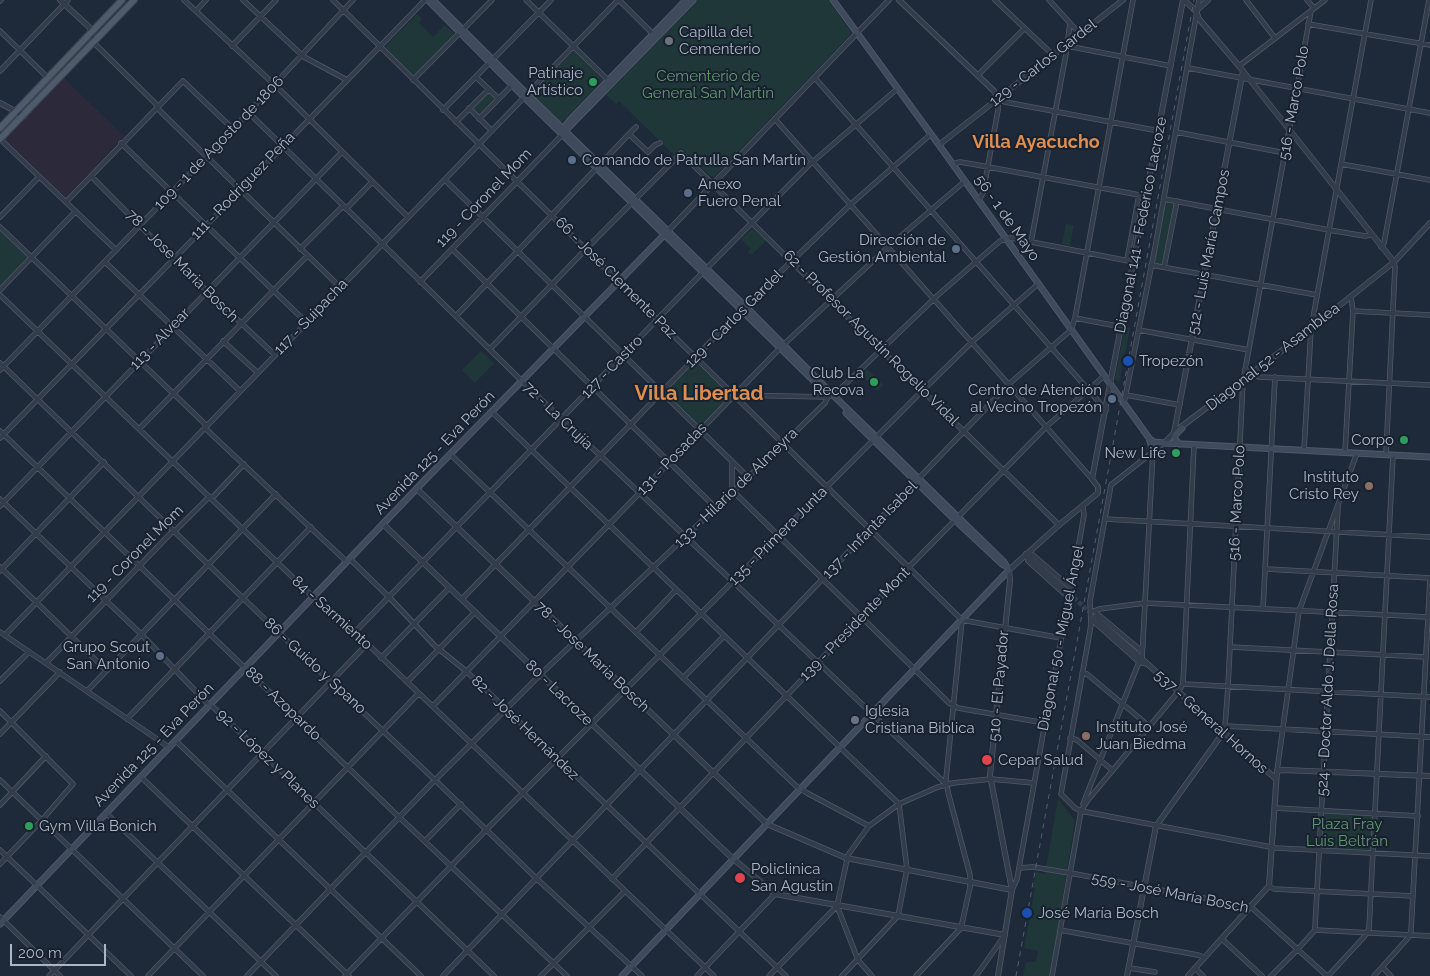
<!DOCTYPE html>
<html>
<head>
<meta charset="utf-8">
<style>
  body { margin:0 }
  #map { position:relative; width:1430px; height:976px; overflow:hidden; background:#1e2a39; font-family:Raleway,sans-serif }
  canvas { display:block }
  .scale { position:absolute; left:10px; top:944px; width:96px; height:22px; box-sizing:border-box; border:2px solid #acb6c7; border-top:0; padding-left:6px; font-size:15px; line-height:18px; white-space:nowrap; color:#acb6c7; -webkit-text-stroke:4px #18212e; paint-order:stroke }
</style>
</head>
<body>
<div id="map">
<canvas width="1430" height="976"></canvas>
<div class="scale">200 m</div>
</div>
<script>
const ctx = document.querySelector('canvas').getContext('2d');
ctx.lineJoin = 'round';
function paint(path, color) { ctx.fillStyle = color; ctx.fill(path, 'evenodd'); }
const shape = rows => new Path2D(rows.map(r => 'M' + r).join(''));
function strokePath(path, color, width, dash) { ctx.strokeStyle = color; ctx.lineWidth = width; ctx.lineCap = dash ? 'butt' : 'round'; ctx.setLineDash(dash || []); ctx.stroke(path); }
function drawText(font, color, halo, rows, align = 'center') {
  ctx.font = font + ' Raleway,sans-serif'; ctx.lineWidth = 4; ctx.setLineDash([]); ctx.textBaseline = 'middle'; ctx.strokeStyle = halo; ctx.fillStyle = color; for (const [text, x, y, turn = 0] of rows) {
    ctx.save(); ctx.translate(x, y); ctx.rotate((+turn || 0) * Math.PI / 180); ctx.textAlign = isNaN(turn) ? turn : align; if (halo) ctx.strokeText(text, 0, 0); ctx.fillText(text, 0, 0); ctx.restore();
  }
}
paint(shape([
  [64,78,124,136,66,198,5,140]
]), '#2c2a3a');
paint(shape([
  [698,0,828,0,851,32,850,35,714,177,710,176,681,148,674,155,619,101,616,104,606,95],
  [417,14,422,19,419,23,433,37,445,25,454,33,454,35,415,75,413,75,386,48,386,46],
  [574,51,603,80,561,123,531,94],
  [489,91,496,98,479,116,471,109],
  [1166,201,1173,202,1175,204,1163,264,1161,265,1154,263,1165,202],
  [1066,224,1074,225,1070,246,1062,244],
  [752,229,754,229,766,241,751,255,748,252,751,249,741,239],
  [0,230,29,258,0,286],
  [1125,327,1130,328,1119,383,1115,378],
  [481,351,494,363,475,383,462,370],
  [696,357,735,395,700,431,662,393],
  [867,369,883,385,877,391,861,374],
  [1058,799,1075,821,1050,976,1023,976,1026,962,1036,962,1038,951,1024,948,1035,888,1033,888,1036,872,1045,874],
  [1324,813,1372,815,1370,852,1322,850]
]), '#20373a');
strokePath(shape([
  [1069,593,1095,617]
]), '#333f4e', 4.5, [4.5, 2]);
const minor = shape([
  [184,0,278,88,408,217],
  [243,0,304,57,347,80],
  [333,0,962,620],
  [526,0,609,81],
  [619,0,654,35],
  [995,0,1053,55],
  [1049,0,1080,34],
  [1246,0,1275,38],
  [1307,0,1314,8],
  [0,1,1,0],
  [196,11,206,0],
  [1308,24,1430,45],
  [0,31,48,78],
  [857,33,889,0],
  [94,43,155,103,159,110,340,287],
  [232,46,276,0],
  [1067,46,1171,66],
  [1239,66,1325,0],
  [1188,68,1430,113],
  [0,71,68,0],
  [978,75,1024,29],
  [476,77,498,98],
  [815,78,1106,410],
  [413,80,492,0],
  [469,108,492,131],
  [443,110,551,0],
  [249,113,527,386,946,784],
  [479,119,512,85],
  [775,119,1092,479],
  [456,122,489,89],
  [1176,132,1285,153],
  [629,134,636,127],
  [0,139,116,250],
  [121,143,306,322],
  [953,164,960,162,972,164,1145,196],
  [1341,164,1430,180],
  [91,176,173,259,275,355],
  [445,180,748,477],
  [1164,199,1329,230,1365,236,1371,235],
  [979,200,983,193,998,110,998,99,1005,102,1159,131],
  [66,202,183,81,233,129],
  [346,209,372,182],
  [0,217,39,177],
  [0,227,204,423,207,430,347,562],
  [1031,242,1066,54,1070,23],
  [1381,247,1384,243,1429,0],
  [300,249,343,206],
  [452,249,716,508],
  [1127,260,1139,195],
  [105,262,240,391],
  [1151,265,1317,295],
  [1164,267,1177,201],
  [420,282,563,134],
  [0,290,75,212],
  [0,295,310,594,320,599,355,632,714,976],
  [1353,311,1430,315],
  [456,316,629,134,648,152,655,145,660,143],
  [1075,318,1122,327],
  [1139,330,1249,350],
  [223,341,258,373],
  [490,349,586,249,681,153,1059,525],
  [0,363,276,630,435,780,536,878,642,976],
  [1245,369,1259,377,1430,385],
  [0,370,233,129,353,0],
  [735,395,828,397],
  [1126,395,1180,405],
  [1124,403,1155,248,1199,0],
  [492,412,899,804,907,869,898,916,842,976],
  [139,429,307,256],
  [0,431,399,817,567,976],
  [0,438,425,0],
  [1164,443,1111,485,1090,601,1091,625,1061,794,1075,808,1081,811,1276,848,1430,856],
  [1304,450,1311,329,1371,0],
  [1345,452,1353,311,1351,297],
  [1386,454,1395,267,1394,262],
  [451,455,796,786,807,793,869,826],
  [732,462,732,488,737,495,949,703,958,708,1045,723],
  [0,499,141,634,207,703,213,707,262,753,494,976],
  [0,506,342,152],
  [1105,519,1430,537],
  [351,560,389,597,435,646,466,671,786,976],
  [0,567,106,670],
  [1266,569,1430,578],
  [0,571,104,462],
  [1069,598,1028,561,1026,554,1033,555,1071,588],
  [462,599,742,309,851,204,931,134],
  [1263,609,1275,377],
  [1094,611,1138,648,1141,649,1143,646],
  [1095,611,1099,609,1145,603,1428,617],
  [1091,619,1139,662,1147,664],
  [962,620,1061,638],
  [0,632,170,748],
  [355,632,706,269,809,165,897,89],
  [636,632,676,590],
  [5,635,618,0],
  [1230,647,1426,657],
  [381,658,449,588],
  [1142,659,1153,451],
  [46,663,171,533,177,529,207,499,214,496,244,464],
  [1082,673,1087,674,1149,726],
  [683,678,724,636],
  [0,681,29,652],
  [407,682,475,612],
  [1183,684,1430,697],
  [87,691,276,494],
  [433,706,781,347,888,247,965,181],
  [0,711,73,784,42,820,0,864],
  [127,719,311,527],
  [1225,726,1430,737],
  [1223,733,1225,726,1228,687,1243,381,1311,11],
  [0,734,60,672],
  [1070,738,1077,740,1112,770],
  [176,741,421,976],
  [1277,771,1299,611,1357,453],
  [141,777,349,976],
  [0,780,203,976],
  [1083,804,1139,662],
  [0,805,46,756],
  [1275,808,1418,816],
  [1081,811,1088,800,1178,692,1183,684,1194,445],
  [106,813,276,976],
  [425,841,461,804],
  [0,850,131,976],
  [1019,868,1033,867,1070,873,1251,907,1327,976],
  [612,879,909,567,1046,427,1104,376],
  [1269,886,1274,889,1413,896],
  [1012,890,1017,879,1045,723,1070,594,1084,515,1083,507],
  [837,906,858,960,872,976],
  [0,917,60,976],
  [1060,930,1198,955,1204,957],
  [1315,930,1430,936],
  [1222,939,1262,976],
  [1382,967,1391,976],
  [1129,968,1155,972],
  [1195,968,1203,976],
  [49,976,367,644],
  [148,976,418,694],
  [247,976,435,780,544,671,784,443,825,403,828,397,836,393,938,295,1000,241,1011,238,1134,262],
  [345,976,486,830,923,390,972,342,1038,284],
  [443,976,1009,384,1071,330,1075,318,1133,0],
  [541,976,625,891],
  [697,976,775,894],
  [769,976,837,906,848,855,869,826,899,804,938,787,953,783,991,779,1034,783],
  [916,976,961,928,970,887,970,875,948,792,946,779,962,620],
  [976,976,1005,935],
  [1052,976,1081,811],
  [1271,976,1298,949,1315,930,1315,927,1338,507],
  [1328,976,1364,937,1369,929,1393,455],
  [1374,976,1408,938,1411,931,1430,580]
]);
const tertiary = shape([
  [60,0,89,27,92,32,93,43],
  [899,0,994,91,998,99],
  [1184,0,1196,11,1199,19,1239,66,1394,262],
  [1196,11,1208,0],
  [0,103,24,116],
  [939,145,1123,0],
  [668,231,857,33],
  [1174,433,1243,71],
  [1164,443,1177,430,1305,333,1394,262,1430,223],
  [417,489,767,824,846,858,1012,890],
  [384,525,730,856,775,894,1005,935],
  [1026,554,1068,592],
  [1095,617,1276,779],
  [998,976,1012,890,990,775,1010,581,1009,570,1059,525,1098,493,1098,487,1092,479,1183,0],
  [1127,976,1156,826,1223,733],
  [1188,976,1269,886,1277,771,1283,770,1430,776]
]);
const secondary = shape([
  [428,0,524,97,819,386],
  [433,0,527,94,748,309,833,395,1004,562,1009,570,622,976],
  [833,0,939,145,1149,438,1153,451],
  [565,131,693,0],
  [565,131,566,125,569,121,686,0],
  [846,413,955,520,1002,564,1006,566],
  [1150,439,1154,442,1164,443,1430,457],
  [1179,444,1175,439,1175,435,1182,428],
  [0,924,424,481,668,231]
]);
const primary = shape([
  [0,128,122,0],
  [0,139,134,0]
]);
strokePath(minor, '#4f5968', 5.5);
strokePath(tertiary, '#4f5968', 6);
strokePath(secondary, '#4f5968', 7);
strokePath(primary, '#3b4553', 8);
strokePath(minor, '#323c4a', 4);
strokePath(tertiary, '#323c4a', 4.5);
strokePath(secondary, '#3f4a5d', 5);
strokePath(primary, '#4f5b6a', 5.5);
strokePath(shape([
  [1016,976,1194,0]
]), '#535f71', 1, [5, 5]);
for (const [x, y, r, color] of [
  [669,41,5,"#6b7280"],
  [593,82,5,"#2e9e5b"],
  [572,160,5,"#5c6f8a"],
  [688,193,5,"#5c6f8a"],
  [956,249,5,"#5c6f8a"],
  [1128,361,6,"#1a4fb4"],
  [874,382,5,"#2e9e5b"],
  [1112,399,5,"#5c6f8a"],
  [1404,440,5,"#2e9e5b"],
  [1176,453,5,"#2e9e5b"],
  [1369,486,5,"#8d6e63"],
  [160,656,5,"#5c6f8a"],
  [855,720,5,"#6b7280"],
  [1086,736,5,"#8d6e63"],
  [987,760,6,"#e0444e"],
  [29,826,5,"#2e9e5b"],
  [740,878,6,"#e0444e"],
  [1027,913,6,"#1a4fb4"]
]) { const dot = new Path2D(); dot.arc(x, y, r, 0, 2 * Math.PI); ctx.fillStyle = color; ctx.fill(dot); strokePath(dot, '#18212e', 2); }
drawText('15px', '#acb6c7', '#18212e', [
  ["Capilla del",679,32],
  ["Cementerio",679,49],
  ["Patinaje",583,73,"right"],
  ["Artístico",583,90,"right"],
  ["Comando de Patrulla San Martín",582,160],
  ["Anexo",698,184],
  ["Fuero Penal",698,201],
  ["Dirección de",946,240,"right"],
  ["Gestión Ambiental",946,257,"right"],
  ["Tropezón",1139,361],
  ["Club La",864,373,"right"],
  ["Recova",864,390,"right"],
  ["Centro de Atención",1102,390,"right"],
  ["al Vecino Tropezón",1102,407,"right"],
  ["Corpo",1394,440,"right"],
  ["New Life",1166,453,"right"],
  ["Instituto",1359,477,"right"],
  ["Cristo Rey",1359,494,"right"],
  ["Grupo Scout",150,647,"right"],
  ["San Antonio",150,664,"right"],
  ["Iglesia",865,711],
  ["Cristiana Biblica",865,728],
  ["Instituto José",1096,727],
  ["Juan Biedma",1096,744],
  ["Cepar Salud",998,760],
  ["Gym Villa Bonich",39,826],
  ["Policlinica",751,869],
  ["San Agustin",751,886],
  ["José María Bosch",1038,913]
], 'left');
drawText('15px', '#acb6c7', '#18212e', [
  ["129 - Carlos Gardel",1043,63,-38],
  ["516 - Marco Polo",1294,103,-80],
  ["109 - 1 de Agosto de 1806",219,143,-46],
  ["111 - Rodríguez Peña",243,186,-46],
  ["119 - Coronel Mom",484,198,-46],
  ["56 - 1 de Mayo",1007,218,55],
  ["Diagonal 141 - Federico Lacroze",1141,225,-79],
  ["512 - Luis María Campos",1209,252,-79],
  ["78 - Jose Maria Bosch",182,266,45],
  ["66 - José Clemente Paz",616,278,45],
  ["117 - Suipacha",311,317,-46],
  ["129 - Carlos Gardel",734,319,-45],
  ["62 - Profesor Agustín Rogelio Vidal",871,338,45],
  ["113 - Alvear",160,339,-46],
  ["Diagonal 52 - Asamblea",1273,357,-38],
  ["127 - Castro",612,367,-46],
  ["72 - La Crujía",558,416,44],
  ["Avenida 125 - Eva Perón",435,453,-46],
  ["131 - Posadas",672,459,-46],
  ["133 - Hilario de Almeyra",736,488,-44],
  ["516 - Marco Polo",1237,503,-87],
  ["137 - Infanta Isabel",870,530,-46],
  ["135 - Primera Junta",778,536,-45],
  ["119 - Coronel Mom",135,554,-45],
  ["84 - Sarmiento",332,613,42],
  ["139 - Presidente Mont",855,624,-46],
  ["Diagonal 50 - Miguel Ángel",1061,638,-79],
  ["78 - Jose Maria Bosch",592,657,44],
  ["86 - Guido y Spano",315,666,43],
  ["510 - El Payador",999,686,-85],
  ["524 - Doctor Aldo J. Della Rosa",1328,690,-87],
  ["80 - Lacroze",559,693,44],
  ["88 - Azopardo",283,704,44],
  ["537 - General Hornos",1211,722,42],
  ["82 - José Hernández",525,728,44],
  ["Avenida 125 - Eva Perón",154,745,-46],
  ["92 - López y Planes",268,759,44],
  ["559 - José María Bosch",1170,893,11]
]);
drawText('15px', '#61996f', '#18212e', [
  ["Cementerio de",708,76],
  ["General San Martín",708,93],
  ["Plaza Fray",1347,824],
  ["Luis Beltrán",1347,841]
]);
drawText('bold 18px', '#dd8e50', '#18212e', [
  ["Villa Ayacucho",1036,143]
]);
drawText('bold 20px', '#dd8e50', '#18212e', [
  ["Villa Libertad",699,394]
]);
</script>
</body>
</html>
